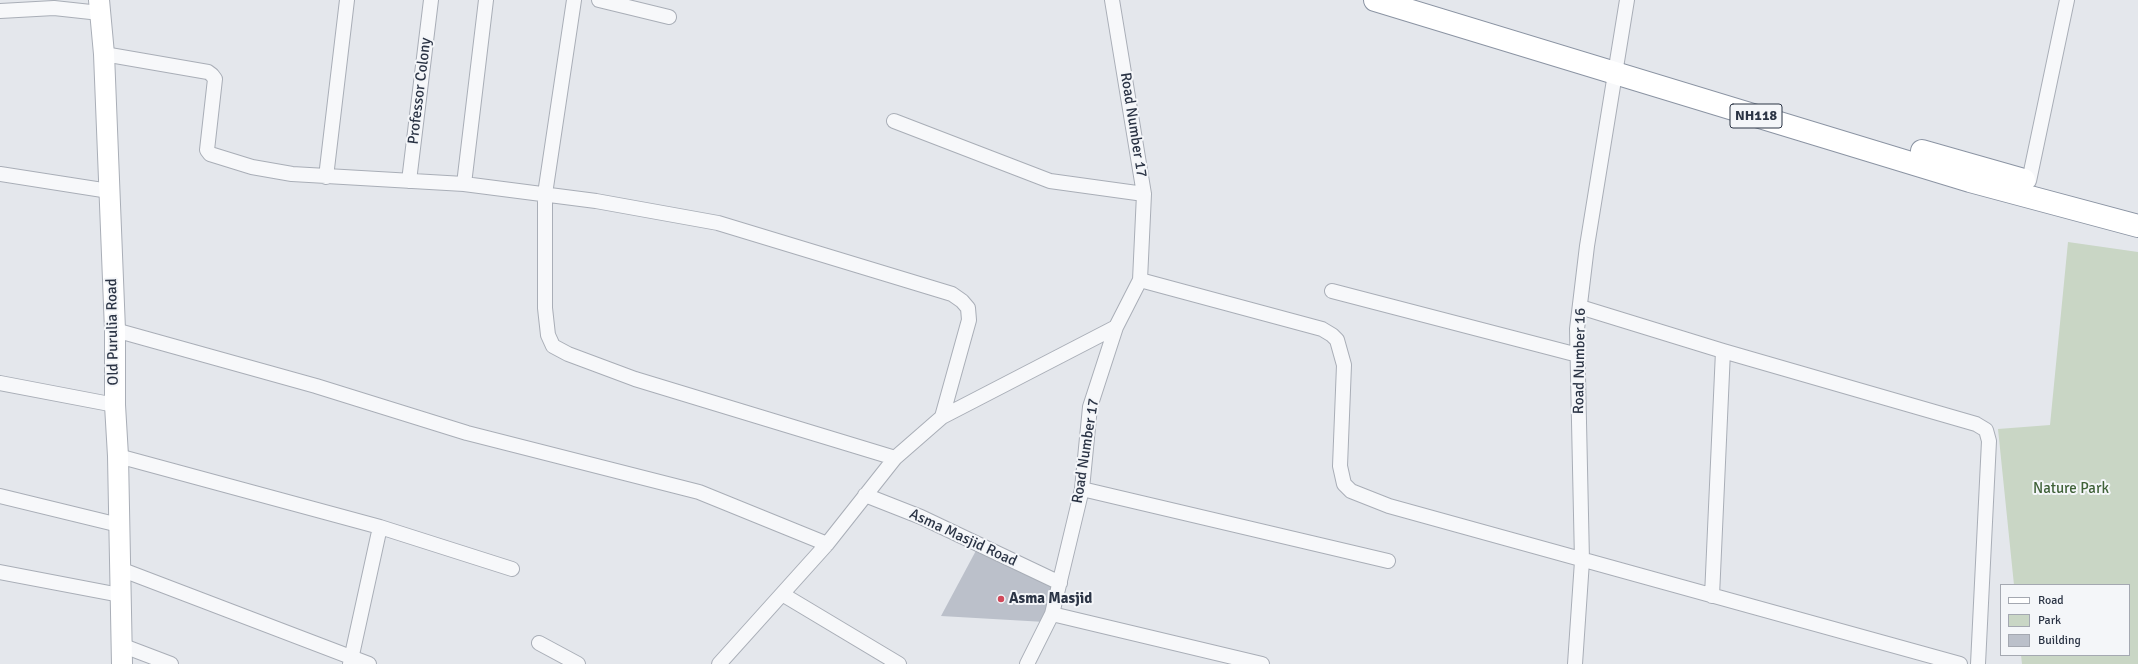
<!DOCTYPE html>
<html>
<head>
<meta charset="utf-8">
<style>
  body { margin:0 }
  #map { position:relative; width:2138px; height:664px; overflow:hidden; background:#e4e7ec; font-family:Signika,sans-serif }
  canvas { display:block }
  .legend { position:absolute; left:2000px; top:584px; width:130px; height:72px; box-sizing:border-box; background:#f4f6f9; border:1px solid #a4a8b1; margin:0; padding:5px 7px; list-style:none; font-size:12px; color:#2b3445 }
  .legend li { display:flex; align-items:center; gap:8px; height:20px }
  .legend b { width:20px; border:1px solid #a4a8b1 }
</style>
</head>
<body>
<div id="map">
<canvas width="2138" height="664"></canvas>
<ul class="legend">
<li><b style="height:5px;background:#fff"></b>Road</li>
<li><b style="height:11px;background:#c9d6c5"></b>Park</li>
<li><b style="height:11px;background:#bbc0ca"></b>Building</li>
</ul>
</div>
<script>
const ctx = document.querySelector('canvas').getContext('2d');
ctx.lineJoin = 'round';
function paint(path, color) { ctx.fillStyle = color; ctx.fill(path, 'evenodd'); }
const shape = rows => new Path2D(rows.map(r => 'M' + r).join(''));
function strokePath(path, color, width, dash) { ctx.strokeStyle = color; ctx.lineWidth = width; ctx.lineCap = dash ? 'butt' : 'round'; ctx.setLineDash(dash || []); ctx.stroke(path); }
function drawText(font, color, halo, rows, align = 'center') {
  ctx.font = font + ' Signika,sans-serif'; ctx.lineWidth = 4; ctx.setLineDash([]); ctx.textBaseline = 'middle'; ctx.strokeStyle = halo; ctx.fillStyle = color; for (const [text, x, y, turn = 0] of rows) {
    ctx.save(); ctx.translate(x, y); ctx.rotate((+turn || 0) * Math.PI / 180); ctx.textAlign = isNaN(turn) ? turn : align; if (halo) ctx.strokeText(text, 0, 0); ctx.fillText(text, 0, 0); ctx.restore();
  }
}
paint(shape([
  [2068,242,2138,252,2138,664,2022,664,2021,655,2129,655,2129,585,2014,585,1998,429,2050,425]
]), '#c9d6c5');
paint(shape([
  [979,545,1059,582,1045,622,941,616]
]), '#bbc0ca');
const street = shape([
  [574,0,545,194,545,308,548,335,553,346,568,354,635,379,895,458],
  [599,0,669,17],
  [0,11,54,8,100,13],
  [104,54,208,72,212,75,215,79,207,150,210,154,252,167,292,174,464,184,596,201,718,223,952,294,962,301,968,308,969,320,942,417],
  [894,121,1050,181,1144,194],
  [0,174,109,191],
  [326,177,347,0],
  [409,181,431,0],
  [2029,181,2067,0],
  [464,184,486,0],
  [1140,280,1322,329,1332,335,1337,340,1344,365,1340,466,1344,484,1351,491,1389,506,1960,664],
  [1332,291,1578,355],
  [1580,307,1723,351,1976,424,1986,430,1989,441,1978,664],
  [115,330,316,386,467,433,699,492,827,544],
  [0,383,115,405],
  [118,456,380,527,350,664],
  [1082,489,1388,561],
  [865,495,921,517,1060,583],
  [0,496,119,525],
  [380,527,512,569],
  [120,569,369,664],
  [0,572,120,595],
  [782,594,899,664],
  [1712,596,1723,351],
  [1052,614,1262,664],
  [539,643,578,664],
  [121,645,171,664],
  [719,664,827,544,895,458,942,417,1116,327],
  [1027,664,1052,614,1082,489,1090,407,1116,327,1140,280,1144,194,1112,0],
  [1575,664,1582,561,1577,329,1587,246,1627,0]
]);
const secondary = shape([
  [99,0,104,54,115,330,115,405,118,456,122,664]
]);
const highway = shape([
  [1375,0,1970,181,2138,226],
  [1922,151,2024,180]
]);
strokePath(street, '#a9aeb7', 16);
strokePath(secondary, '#a9aeb7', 22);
strokePath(highway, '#8b94a3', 24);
strokePath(street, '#f7f8fa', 14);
strokePath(secondary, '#fff', 20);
strokePath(highway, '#fff', 22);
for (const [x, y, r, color] of [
  [1001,599,4,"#d1495b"]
]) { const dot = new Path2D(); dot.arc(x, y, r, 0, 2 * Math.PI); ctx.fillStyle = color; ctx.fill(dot); strokePath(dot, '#f4f6f9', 1.5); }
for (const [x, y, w] of [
  [1756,116,52]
]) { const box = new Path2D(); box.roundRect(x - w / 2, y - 12, w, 24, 3); ctx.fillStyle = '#f4f6f9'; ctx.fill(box); strokePath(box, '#2b3445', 1); }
drawText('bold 14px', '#2b3445', null, [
  ["NH118",1756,116]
]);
drawText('15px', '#2b3445', '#f4f6f9', [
  ["Professor Colony",420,91,-83],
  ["Road Number 17",1133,125,81],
  ["Old Purulia Road",113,332,-91],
  ["Road Number 16",1580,361,-89],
  ["Road Number 17",1086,451,-81],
  ["Asma Masjid Road",963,538,25]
]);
drawText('15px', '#3f6138', '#f4f6f9', [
  ["Nature Park",2071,489]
]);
drawText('bold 15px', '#2b3445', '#f4f6f9', [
  ["Asma Masjid",1009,599]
], 'left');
</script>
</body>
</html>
